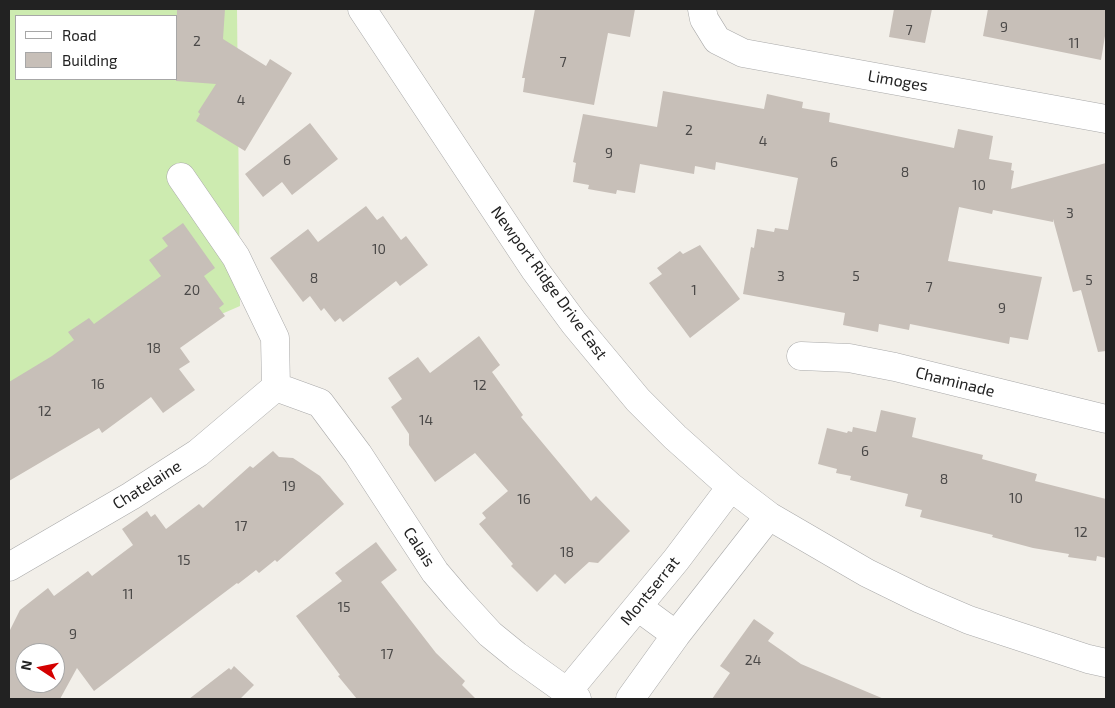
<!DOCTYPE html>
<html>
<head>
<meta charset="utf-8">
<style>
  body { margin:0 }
  #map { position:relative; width:1115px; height:708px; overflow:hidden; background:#f2efe9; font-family:"Exo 2",sans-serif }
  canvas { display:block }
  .frame { position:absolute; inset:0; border:10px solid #222; pointer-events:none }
  .legend { position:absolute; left:15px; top:15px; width:162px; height:65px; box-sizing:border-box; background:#fff; border:1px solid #a7a7a7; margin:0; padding:6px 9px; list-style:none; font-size:15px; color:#222 }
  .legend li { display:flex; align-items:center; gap:10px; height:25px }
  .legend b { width:25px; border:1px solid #a7a7a7 }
  .north { position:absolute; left:15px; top:643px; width:50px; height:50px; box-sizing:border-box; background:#fff; border:1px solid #a7a7a7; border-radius:50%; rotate:281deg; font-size:14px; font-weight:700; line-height:20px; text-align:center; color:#222 }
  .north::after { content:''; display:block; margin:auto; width:18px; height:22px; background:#d40000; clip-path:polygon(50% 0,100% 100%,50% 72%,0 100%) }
</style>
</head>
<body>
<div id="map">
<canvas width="1115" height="708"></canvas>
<div class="frame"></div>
<ul class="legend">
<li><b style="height:6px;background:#fff"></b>Road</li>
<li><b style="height:14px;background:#c7bfb8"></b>Building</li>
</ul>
<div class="north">N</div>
</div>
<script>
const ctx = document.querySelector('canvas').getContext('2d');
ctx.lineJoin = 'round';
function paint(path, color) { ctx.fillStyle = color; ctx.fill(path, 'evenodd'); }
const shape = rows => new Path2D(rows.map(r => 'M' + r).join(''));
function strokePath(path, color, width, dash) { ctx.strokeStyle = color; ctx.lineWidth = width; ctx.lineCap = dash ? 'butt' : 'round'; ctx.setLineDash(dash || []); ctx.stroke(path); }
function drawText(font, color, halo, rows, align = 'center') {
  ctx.font = font + ' "Exo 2",sans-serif'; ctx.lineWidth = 5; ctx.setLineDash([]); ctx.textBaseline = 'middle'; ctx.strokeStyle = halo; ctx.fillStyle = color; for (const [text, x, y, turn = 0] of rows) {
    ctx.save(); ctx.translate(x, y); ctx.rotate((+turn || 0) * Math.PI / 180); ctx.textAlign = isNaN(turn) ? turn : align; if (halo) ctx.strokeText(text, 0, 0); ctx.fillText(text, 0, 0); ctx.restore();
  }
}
paint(shape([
  [9,9,237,9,240,306,9,406],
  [16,16,176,16,176,79,16,79]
]), '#cdebb0');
paint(shape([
  [177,9,225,9,223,39,266,66,270,59,292,73,245,151,196,121,200,114,198,112,216,84,176,81],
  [535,9,635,9,630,37,608,33,594,105,523,92,525,78,522,78],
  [894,9,932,9,925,43,889,37],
  [988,9,1106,9,1106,30,1101,60,983,36],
  [663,91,764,109,767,94,803,102,802,108,830,113,829,122,954,148,958,129,993,136,989,159,1012,163,1011,170,1014,171,1011,189,1106,163,1106,351,1098,352,1081,290,1073,292,1053,219,1053,222,993,210,992,214,959,207,948,261,1042,277,1028,340,1010,337,1009,344,910,324,909,330,879,324,878,332,843,325,845,313,743,294,751,247,754,248,757,229,774,232,775,228,788,230,798,178,716,162,715,170,695,166,694,174,640,164,635,193,617,190,616,194,588,189,589,185,573,182,576,163,573,162,583,114,657,127],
  [310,123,338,159,292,195,282,182,263,197,245,174],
  [366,206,377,220,383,216,401,240,406,236,428,265,400,286,396,281,343,322,340,318,335,322,324,308,321,311,310,296,303,302,270,258,308,229,318,242],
  [183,223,215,268,204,276,224,304,219,308,225,316,180,348,190,362,179,369,195,390,163,413,151,397,102,433,99,428,9,481,9,382,52,356,74,340,68,332,89,318,94,324,161,276,149,260,168,246,162,238],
  [700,245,740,299,690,338,649,283,662,274,657,268,680,251,683,254],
  [479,336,500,365,492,372,523,415,521,417,591,501,596,496,630,531,598,563,589,562,565,584,555,574,537,592,511,566,513,564,479,524,486,518,482,513,508,491,475,453,435,482,409,445,409,434,391,407,402,399,388,378,418,357,430,373],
  [881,410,916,418,912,437,983,455,982,459,1037,474,1035,481,1106,499,1106,558,1097,556,1096,561,1068,557,1069,554,1033,548,992,537,993,535,920,517,922,510,905,506,908,494,850,480,851,476,836,473,837,469,818,464,827,428,847,433,848,431,852,432,853,427,876,432],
  [273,451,279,457,293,458,320,476,344,504,277,562,275,560,259,573,256,570,238,584,237,583,94,691,77,668,60,699,9,699,9,632,20,610,48,588,54,596,88,571,92,576,133,545,122,529,147,511,151,517,155,514,166,529,199,504,203,508,250,466,253,468],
  [25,653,55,653,55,683,25,683],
  [376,542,397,570,381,582,436,653,465,681,462,685,476,699,357,699,338,676,340,675,296,616,342,581,335,573],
  [754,619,774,633,768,641,801,664,884,699,712,699,730,673,720,666],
  [234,666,254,685,240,699,189,699,229,668,231,670]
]), '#c7bfb8');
const minor = shape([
  [362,9,535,270,574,323,638,400,675,437,731,487,769,516,867,573,920,599,969,620,1088,659,1106,663],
  [702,9,704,19,717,40,743,53,1106,119],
  [181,177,236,257,275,338,276,387],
  [801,356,849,358,895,367,1106,419],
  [276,387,320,403,358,454,435,572,458,599,490,634,517,656,577,699],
  [9,567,131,496,198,453,276,387],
  [638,607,676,635],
  [567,692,676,560,731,487],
  [630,699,676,635,769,516]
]);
strokePath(minor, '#a9a9a9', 29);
strokePath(minor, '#fff', 28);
drawText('14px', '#4b4948', null, [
  ["9",1004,27],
  ["7",909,30],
  ["2",197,41],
  ["11",1074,43],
  ["7",563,62],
  ["4",241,100],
  ["2",689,130],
  ["4",763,141],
  ["9",609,153],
  ["6",287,160],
  ["6",834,162],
  ["8",905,172],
  ["10",979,185],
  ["3",1070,213],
  ["10",379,249],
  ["3",781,276],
  ["5",856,276],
  ["8",314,278],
  ["5",1089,280],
  ["7",929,287],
  ["20",192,290],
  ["1",694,290],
  ["9",1002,308],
  ["18",154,348],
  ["16",98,384],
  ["12",480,385],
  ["12",45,411],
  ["14",426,420],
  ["6",865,451],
  ["8",944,479],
  ["19",289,486],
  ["10",1016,498],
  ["16",524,499],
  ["17",241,526],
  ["12",1081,532],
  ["18",567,552],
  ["15",184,560],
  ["11",128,594],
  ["15",344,607],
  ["9",73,634],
  ["17",387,654],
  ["24",753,660]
]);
drawText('16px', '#222', '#fff', [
  ["Limoges",898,81,10],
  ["Newport Ridge Drive East",549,283,54],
  ["Chaminade",955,382,14],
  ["Chatelaine",147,485,-32],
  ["Calais",419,547,57],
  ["Montserrat",650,591,-51]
]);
</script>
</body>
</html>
